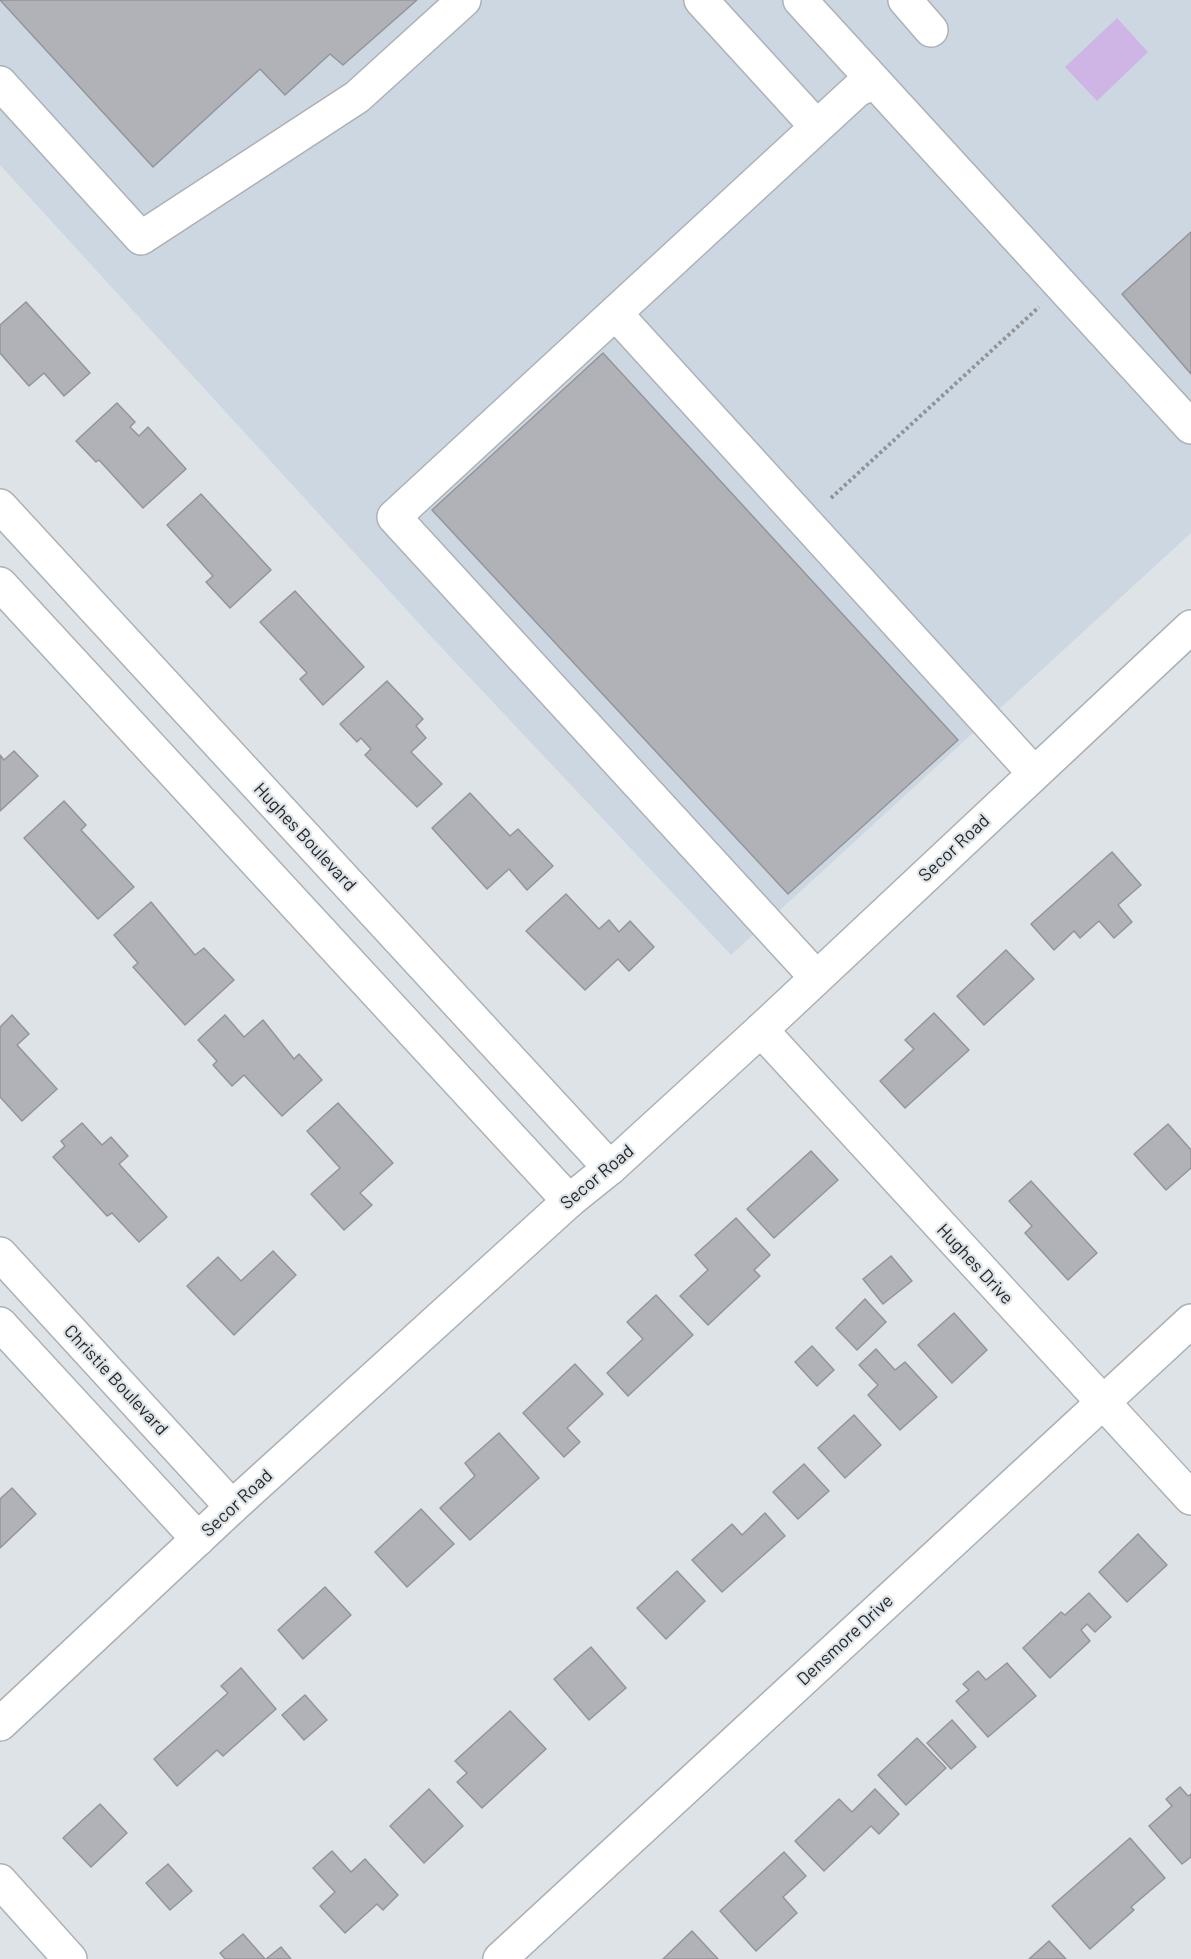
<!DOCTYPE html>
<html>
<head>
<meta charset="utf-8">
<style>
  body { margin:0 }
  canvas { display:block; background:#dee3e8 }
</style>
</head>
<body>
<canvas width="1191" height="1959"></canvas>
<script>
const ctx = document.querySelector('canvas').getContext('2d');
ctx.lineJoin = 'round';
function paint(path, color) { ctx.fillStyle = color; ctx.fill(path, 'evenodd'); }
const shape = rows => new Path2D(rows.map(r => 'M' + r).join(''));
function strokePath(path, color, width, dash) { ctx.strokeStyle = color; ctx.lineWidth = width; ctx.lineCap = dash ? 'butt' : 'round'; ctx.setLineDash(dash || []); ctx.stroke(path); }
function drawText(font, color, halo, rows, align = 'center') {
  ctx.font = font + ' Barlow,sans-serif'; ctx.lineWidth = 4.5; ctx.setLineDash([]); ctx.textBaseline = 'middle'; ctx.strokeStyle = halo; ctx.fillStyle = color; for (const [text, x, y, turn = 0] of rows) {
    ctx.save(); ctx.translate(x, y); ctx.rotate((+turn || 0) * Math.PI / 180); ctx.textAlign = isNaN(turn) ? turn : align; if (halo) ctx.strokeText(text, 0, 0); ctx.fillText(text, 0, 0); ctx.restore();
  }
}
paint(shape([
  [0,0,1191,0,1191,533,731,955,424,629,0,165]
]), '#cdd7e2');
paint(shape([
  [1117,18,1148,52,1097,101,1065,67]
]), '#ceb5e6');
const building = shape([
  [0,0,417,0,343,65,330,54,285,95,260,69,153,167,0,0],
  [1191,232,1191,374,1122,294,1191,232],
  [26,302,90,373,64,396,44,373,29,386,0,353,0,325,26,302],
  [603,353,958,740,788,894,432,510,603,353],
  [117,403,135,422,130,427,139,436,148,427,186,469,143,508,99,460,96,462,76,441,117,403],
  [201,494,271,570,230,608,206,582,213,576,167,525,201,494],
  [295,591,364,667,323,705,300,679,307,673,260,622,295,591],
  [387,681,423,719,416,726,426,738,411,752,442,784,417,807,365,755,371,749,361,738,357,742,340,724,387,681],
  [14,751,38,776,0,811,0,755,4,760,14,751],
  [470,793,510,836,518,829,553,866,527,890,509,869,487,889,432,828,470,793],
  [64,801,86,825,81,830,134,887,98,919,24,838,64,801],
  [1112,852,1141,885,1118,905,1132,922,1114,938,1099,921,1080,938,1074,931,1054,950,1031,924,1112,852],
  [566,894,599,929,609,920,619,932,630,921,654,947,629,971,618,959,585,990,526,931,566,894],
  [151,902,195,955,204,948,234,980,185,1025,133,967,138,963,114,935,151,902],
  [1006,950,1034,979,984,1025,957,996,1006,950],
  [934,1013,969,1050,905,1108,880,1081,914,1049,905,1040,934,1013],
  [12,1015,29,1034,17,1045,57,1089,22,1121,0,1097,0,1027,12,1015],
  [225,1015,244,1037,263,1020,294,1059,299,1054,322,1080,282,1116,244,1075,232,1086,213,1065,217,1061,198,1040,225,1015],
  [338,1103,393,1163,360,1193,372,1205,344,1230,311,1194,340,1168,307,1131,338,1103],
  [82,1123,102,1145,111,1137,128,1156,119,1164,167,1217,139,1242,112,1213,107,1216,53,1157,65,1146,61,1141,82,1123],
  [1168,1124,1191,1150,1191,1168,1166,1190,1134,1154,1168,1124],
  [811,1151,838,1180,774,1238,747,1209,811,1151],
  [1031,1181,1097,1253,1068,1280,1025,1233,1032,1226,1009,1201,1031,1181],
  [736,1218,770,1255,754,1270,760,1276,708,1325,680,1296,708,1270,695,1255,736,1218],
  [273,1251,296,1275,234,1335,187,1286,218,1257,241,1281,273,1251],
  [891,1256,912,1281,883,1304,863,1279,891,1256],
  [656,1295,693,1335,628,1396,607,1373,643,1339,627,1322,656,1295],
  [865,1299,886,1322,857,1350,836,1328,865,1299],
  [954,1313,987,1350,952,1383,918,1345,954,1313],
  [812,1346,834,1370,817,1386,795,1362,812,1346],
  [876,1349,895,1370,905,1362,937,1397,900,1430,868,1395,878,1385,859,1365,876,1349],
  [575,1364,603,1394,567,1428,580,1442,564,1457,523,1413,575,1364],
  [854,1415,881,1445,845,1478,818,1448,854,1415],
  [499,1433,539,1478,470,1540,440,1508,475,1476,465,1463,499,1433],
  [804,1464,829,1491,798,1519,773,1492,804,1464],
  [12,1488,36,1514,0,1548,0,1499,12,1488],
  [421,1509,454,1544,407,1587,375,1552,421,1509],
  [765,1513,785,1536,722,1592,692,1560,732,1524,742,1535,765,1513],
  [1138,1534,1167,1565,1127,1602,1099,1572,1138,1534],
  [677,1571,705,1601,666,1639,637,1608,677,1571],
  [325,1587,351,1615,303,1659,278,1630,325,1587],
  [1089,1593,1111,1617,1095,1632,1087,1624,1081,1630,1090,1641,1050,1678,1023,1648,1061,1612,1065,1615,1089,1593],
  [591,1647,626,1688,589,1720,554,1679,591,1647],
  [1007,1663,1036,1696,988,1737,956,1701,969,1690,963,1684,978,1671,986,1680,1007,1663],
  [241,1668,276,1709,223,1756,217,1750,177,1786,154,1759,228,1693,221,1686,241,1668],
  [305,1695,327,1720,304,1740,282,1715,305,1695],
  [510,1711,546,1749,482,1808,457,1782,467,1773,455,1761,510,1711],
  [952,1720,976,1747,951,1769,927,1743,952,1720],
  [917,1738,946,1768,906,1805,878,1775,917,1738],
  [1180,1787,1188,1796,1191,1794,1191,1857,1182,1864,1149,1826,1172,1806,1166,1799,1180,1787],
  [429,1789,463,1826,424,1863,390,1826,429,1789],
  [875,1789,899,1814,879,1834,871,1826,824,1871,795,1841,839,1799,852,1812,875,1789],
  [100,1804,127,1833,91,1867,63,1838,100,1804],
  [1130,1838,1165,1878,1131,1907,1134,1910,1090,1949,1052,1906,1130,1838],
  [332,1851,351,1872,365,1859,398,1895,383,1910,377,1904,345,1933,320,1906,335,1892,313,1868,332,1851],
  [784,1852,806,1876,783,1897,797,1913,756,1951,720,1911,784,1852],
  [168,1864,192,1891,170,1910,146,1883,168,1864],
  [692,1931,718,1959,663,1959,692,1931],
  [243,1934,265,1959,225,1959,220,1953,243,1934],
  [1049,1941,1066,1959,1029,1959,1049,1941],
  [281,1947,291,1959,266,1959,281,1947]
]);
paint(building, '#b0b2b8');
strokePath(building, '#94959b', 1.5);
const minor = shape([
  [701,0,817,127],
  [800,0,1191,427],
  [905,0,931,30],
  [0,83,141,238,357,97,464,0],
  [616,314,1034,773],
  [0,506,610,1168],
  [0,584,569,1201],
  [816,977,394,517,857,90,875,82],
  [761,1030,1191,1498],
  [0,1254,232,1507],
  [0,1324,198,1539],
  [0,1881,70,1959],
  [500,1959,1191,1321]
]);
const major = shape([
  [0,1724,232,1507,569,1201,610,1168,761,1030,1191,627]
]);
strokePath(minor, '#acb1b6', 36);
strokePath(major, '#acb1b6', 36);
strokePath(shape([
  [831,498,1039,307]
]), '#909397', 4, [3, 3]);
strokePath(minor, '#fff', 33);
strokePath(major, '#fff', 33);
drawText('18px', '#252729', '#dee3e8', [
  ["Hughes Boulevard",305,837,47],
  ["Secor Road",954,848,-43],
  ["Secor Road",597,1177,-40],
  ["Hughes Drive",975,1264,47],
  ["Christie Boulevard",116,1380,47],
  ["Secor Road",237,1503,-43],
  ["Densmore Drive",845,1640,-43]
]);
</script>
</body>
</html>
